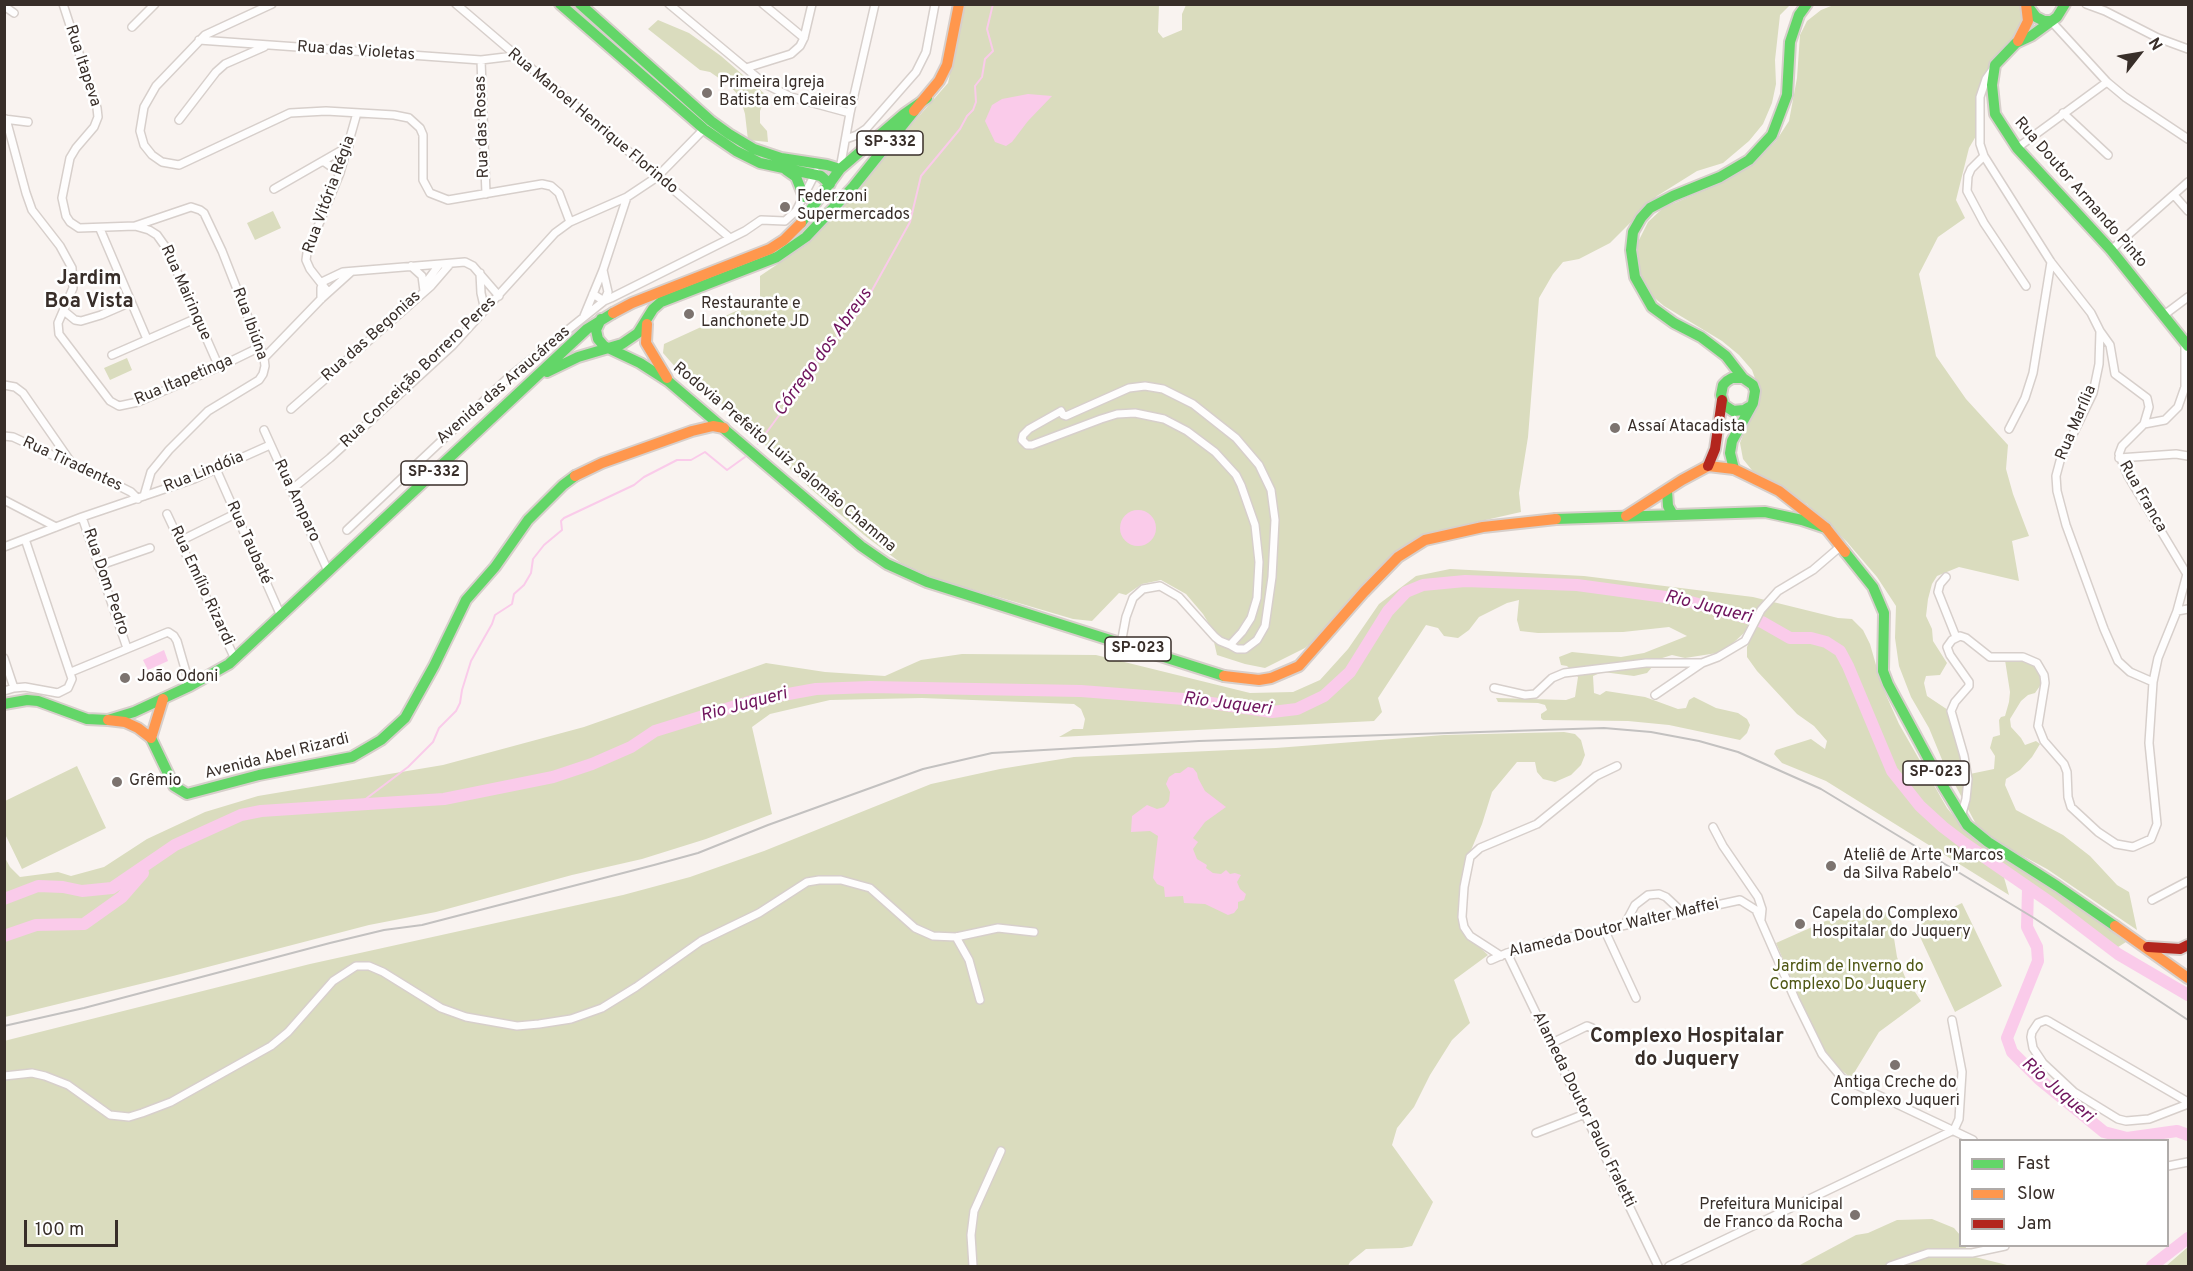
<!DOCTYPE html>
<html>
<head>
<meta charset="utf-8">
<style>
  body { margin:0 }
  #map { position:relative; width:2193px; height:1271px; overflow:hidden; background:#f9f3f0; font-family:Overpass,sans-serif }
  canvas { display:block }
  .frame { position:absolute; inset:0; border:6px solid #382e29; pointer-events:none }
  .legend { position:absolute; left:1959px; top:1139px; width:210px; height:108px; box-sizing:border-box; background:#fff; border:2px solid #afaba9; margin:0; padding:8px 10px; list-style:none; font-size:18px; color:#382e29 }
  .legend li { display:flex; align-items:center; gap:12px; height:30px }
  .legend b { width:30px; border:2px solid #afaba9 }
  .north { position:absolute; left:2109px; top:24px; width:60px; height:60px; -webkit-text-stroke:4px #fff; paint-order:stroke; rotate:59deg; font-size:16px; font-weight:700; line-height:24px; text-align:center; color:#382e29 }
  .north::after { content:''; display:block; margin:auto; width:21px; height:27px; background:#382e29; clip-path:polygon(50% 0,100% 100%,50% 72%,0 100%) }
  .scale { position:absolute; left:24px; top:1220px; width:94px; height:27px; box-sizing:border-box; border:3px solid #382e29; border-top:0; padding-left:8px; font-size:18px; line-height:21px; white-space:nowrap; color:#382e29; -webkit-text-stroke:4px #fff; paint-order:stroke }
</style>
</head>
<body>
<div id="map">
<canvas width="2193" height="1271"></canvas>
<div class="frame"></div>
<ul class="legend">
<li><b style="height:8px;background:#63d668"></b>Fast</li>
<li><b style="height:8px;background:#ff974d"></b>Slow</li>
<li><b style="height:8px;background:#b3261e"></b>Jam</li>
</ul>
<div class="north">N</div>
<div class="scale">100 m</div>
</div>
<script>
const ctx = document.querySelector('canvas').getContext('2d');
ctx.lineJoin = 'round';
function paint(path, color) { ctx.fillStyle = color; ctx.fill(path, 'evenodd'); }
const shape = rows => new Path2D(rows.map(r => 'M' + r).join(''));
function strokePath(path, color, width, dash) { ctx.strokeStyle = color; ctx.lineWidth = width; ctx.lineCap = dash ? 'butt' : 'round'; ctx.setLineDash(dash || []); ctx.stroke(path); }
function drawText(font, color, halo, rows, align = 'center') {
  ctx.font = font + ' Overpass,sans-serif'; ctx.lineWidth = 5; ctx.setLineDash([]); ctx.textBaseline = 'middle'; ctx.strokeStyle = halo; ctx.fillStyle = color; for (const [text, x, y, turn = 0] of rows) {
    ctx.save(); ctx.translate(x, y); ctx.rotate((+turn || 0) * Math.PI / 180); ctx.textAlign = isNaN(turn) ? turn : align; if (halo) ctx.strokeText(text, 0, 0); ctx.fillText(text, 0, 0); ctx.restore();
  }
}
paint(shape([
  [1836,4,2023,5,2023,30,1995,59,1982,79,1978,91,1976,136,1969,148,1956,200,1965,218,1938,237,1919,274,1936,356,1966,399,2008,445,2006,469,2013,494,2029,536,2012,541,2019,581,1959,567,1937,576,1932,584,1928,599,1926,616,1932,629,1933,641,1947,663,1940,675,1926,676,1924,683,1927,696,1948,710,1959,742,1965,775,1994,769,1995,756,1990,748,1993,737,2000,735,1999,720,2001,717,2005,716,2009,702,2010,692,2005,660,2029,659,2040,669,2042,683,2035,693,2028,695,2021,701,2010,719,2011,727,2021,738,2025,745,2036,741,2040,744,2032,757,2020,770,2006,779,2005,785,2016,810,2063,835,2090,856,2117,885,2129,892,2137,930,2047,869,2001,844,1977,826,1943,762,1929,728,1911,697,1899,666,1895,638,1896,606,1877,577,1847,542,1807,504,1755,474,1743,459,1740,443,1748,422,1757,409,1761,395,1752,370,1739,355,1722,341,1664,306,1651,295,1644,285,1637,262,1637,244,1648,222,1663,208,1719,184,1756,161,1776,141,1789,121,1797,78,1800,35,1807,21,1821,10],
  [965,5,1159,5,1158,32,1163,38,1182,30,1182,14,1186,5,1790,5,1780,15,1775,60,1776,84,1772,103,1763,124,1749,141,1723,163,1697,171,1657,196,1610,243,1579,259,1563,262,1553,274,1539,298,1528,437,1519,493,1521,512,1437,531,1413,541,1394,553,1368,578,1320,636,1305,648,1265,668,1245,664,1217,655,1214,642,1214,632,1203,614,1186,594,1161,580,1142,584,1126,595,1119,593,1092,621,1073,619,937,579,901,563,864,535,811,489,717,399,684,377,663,353,664,344,760,300,760,276,806,245,948,83],
  [658,20,689,33,721,56,766,95,760,111,760,123,767,131,768,142,748,140,745,114,740,97,729,85,710,72,700,70,648,29],
  [273,211,281,228,255,240,247,223],
  [127,358,132,370,110,380,104,368],
  [1450,569,1584,576,1753,597,1838,618,1852,619,1863,630,1870,644,1882,686,1899,724,1947,808,1966,831,2073,903,2126,942,2115,949,2052,901,2005,871,2003,874,2009,895,1826,781,1782,763,1774,754,1776,750,1811,739,1825,749,1827,741,1814,726,1797,714,1757,671,1747,657,1747,647,1753,633,1745,632,1731,645,1717,653,1685,658,1672,655,1659,659,1647,673,1634,676,1603,672,1593,676,1594,693,1600,695,1606,691,1645,697,1678,709,1686,708,1689,700,1694,697,1716,708,1738,713,1747,719,1750,725,1747,733,1740,740,1669,725,1628,721,1543,720,1541,718,1541,714,1547,710,1545,705,1538,703,1498,702,1496,698,1566,700,1575,697,1578,677,1567,666,1561,665,1559,657,1572,652,1621,657,1644,653,1687,636,1669,627,1623,632,1538,633,1520,631,1517,620,1519,600,1507,603,1479,617,1469,630,1458,638,1444,636,1438,628,1426,625,1378,698,1382,712,1374,721,1059,737,1073,729,1083,729,1085,719,1081,709,1074,704,922,698,830,700,770,714,752,727,772,814,706,839,642,859,572,875,436,912,369,925,173,976,5,1017,4,856,10,867,20,877,58,872,71,876,104,867,147,839,205,812,258,796,443,765,584,727,766,663,825,672,885,676,921,660,962,654,1096,655,1250,693,1293,692,1320,680,1348,649,1379,604,1416,576],
  [1564,732,1575,734,1581,740,1585,755,1581,765,1571,775,1555,782,1543,779,1537,772,1535,762,1517,762,1492,792,1482,824,1469,855,1458,912,1460,929,1488,955,1454,980,1470,1023,1452,1040,1430,1075,1414,1107,1397,1128,1392,1145,1433,1202,1412,1246,1402,1248,1366,1249,1350,1262,1348,1266,5,1266,4,1041,310,964,623,895,690,877,764,851,931,784,1000,769,1074,757,1276,748,1444,735],
  [77,766,106,828,22,869,5,834,5,801],
  [1962,903,2002,986,1955,1012,1915,926],
  [1865,909,1890,913,1897,957,1905,977,1921,1001,1879,1032,1851,1078,1830,1061,1809,1021,1776,943,1828,920],
  [1932,1219,1954,1228,1960,1235,1960,1246,1965,1246,1971,1256,2011,1266,1798,1266,1856,1235,1868,1233,1897,1220],
  [2188,1246,2188,1266,2166,1266,2188,1247]
]), '#dadcbe');
paint(shape([
  [1028,94,1052,96,1028,121,1012,142,1006,146,995,142,985,121,992,105,1002,99],
  '1120 528a18 18 0 1 1 36 0a18 18 0 1 1-36 0Z',
  [164,650,168,661,148,670,143,660],
  [1188,767,1193,768,1197,773,1198,778,1205,791,1226,807,1205,822,1193,838,1198,842,1193,849,1197,859,1207,865,1206,868,1213,873,1221,874,1226,870,1230,874,1235,873,1241,875,1237,882,1240,889,1246,894,1244,900,1238,902,1238,908,1234,913,1228,915,1205,904,1184,903,1183,896,1165,897,1164,887,1157,884,1153,878,1158,836,1150,831,1131,832,1132,816,1147,805,1157,809,1164,807,1169,801,1170,792,1166,784,1169,777,1175,773,1180,773]
]), '#facbea');
strokePath(shape([
  [758,444,811,372,824,351,851,323,865,303,910,222,921,176,960,129,967,116,973,110,976,102,975,86,982,77,985,59,993,51,987,29,993,4],
  [359,804,408,767,433,742,439,728,456,711,460,703,462,690,471,661,492,624,495,615,512,604,514,594,524,585,531,573,533,559,544,545,562,530,561,521,564,518,634,485,644,477,677,460,691,460,705,452,727,470,745,457]
]), '#facbea', 2);
strokePath(shape([
  [2028,889,2027,927,2037,947,2038,961,2007,1038,2012,1052,2039,1079,2104,1132,2127,1138,2177,1131,2188,1135],
  [4,899,38,886,63,887,82,891,112,888,175,845,241,815,261,811,444,799,553,777,592,764,631,747,655,731,755,700,816,689,870,687,1081,691,1184,699,1272,712,1297,709,1324,696,1350,672,1388,611,1406,592,1423,585,1465,581,1577,585,1680,599,1762,622,1790,638,1811,638,1826,642,1840,651,1848,666,1892,771,1920,806,1943,827,1964,843,2051,903,2118,954,2188,995],
  [4,936,36,925,84,924,122,897,143,873],
  [2152,1266,2188,1238]
]), '#facbea', 12);
const street = shape([
  [63,4,97,108,98,117,94,127,76,148,70,158,62,198,66,216,70,222,79,228,135,226,149,230,157,235,167,249,219,367],
  [272,4,205,35,156,86,144,107,140,131,144,145,152,155,162,162,179,165,290,113,326,111,394,115,409,118,420,128,423,135,423,180,430,193,448,200,542,184,551,186,559,193,570,222],
  [456,4,730,238],
  [669,4,765,84,791,97,850,113],
  [763,4,804,38],
  [2086,4,2105,11,2158,38,2188,49],
  [4,6,14,13],
  [2051,21,2107,82,2125,97,2188,139],
  [132,27,155,4],
  [199,40,481,60,514,56],
  [481,60,486,194],
  [746,68,791,54,800,46,804,38,812,4],
  [1993,69,1986,79,1980,97,1980,144,1984,156,2051,262,2091,313,2100,331,2099,364,2093,393,2060,461,2056,476,2057,491,2066,525,2104,629,2118,661,2130,672,2153,682],
  [2063,113,2108,155],
  [4,119,28,122],
  [6,119,26,193,32,210,60,246,72,268,73,288,58,323,59,334,110,401,119,406,138,402,219,367,260,347],
  [179,120,216,72,225,64,264,47],
  [846,139,857,135,866,129,916,72,926,52,935,4],
  [2017,148,2107,82],
  [1984,156,1971,169,1968,176,1967,191,1984,223,2026,286],
  [323,161,340,173],
  [840,169,850,113,875,4],
  [274,189,349,146],
  [2174,195,2188,211],
  [135,226,191,207,200,210,204,213,222,251,264,358,265,366,263,374,259,380,208,411,169,450,151,472,144,496],
  [100,229,147,339],
  [2111,250,2188,182],
  [411,266,422,276,424,291],
  [480,273,481,293,485,310],
  [424,285,439,265],
  [328,292,310,269,306,260,307,253,340,173,357,113],
  [593,294,604,301,611,298,745,231,761,220,785,221,796,211,816,172],
  [321,299,321,288,324,281,343,272,465,262,473,266,499,296],
  [64,311,75,320,81,321,101,315,131,302],
  [2164,315,2188,297],
  [584,316,603,270,627,197],
  [2100,331,2110,345,2115,374,2147,398,2149,407,2144,424],
  [2185,342,2185,387,2178,407,2165,420,2144,424,2122,446,2119,454,2128,476,2188,576],
  [112,355,197,318],
  [264,358,321,299,351,272],
  [4,385,15,387,23,393,73,465],
  [291,409,431,286,450,264],
  [2009,429,2025,398,2033,373,2051,262],
  [264,430,328,571],
  [4,436,13,437,115,484,131,492,138,499],
  [2119,458,2176,454,2188,456],
  [216,469,281,616],
  [291,490,330,458,453,345,555,233,570,222,627,197,657,177,705,128],
  [4,500,56,527],
  [167,514,235,659],
  [82,517,127,648],
  [347,530,508,378,604,301,608,292,603,270],
  [180,541,235,514],
  [4,547,82,517,194,479,270,445],
  [98,566,150,548],
  [1946,577,1940,584,1938,592,1956,637],
  [2177,611,2187,574],
  [1121,644,1126,617,1133,598,1143,589,1160,586,1179,597,1215,637,1220,641,1230,645,1237,649,1245,649,1257,640,1265,626,1272,577,1275,520,1271,490,1259,465,1236,438,1193,404,1163,389,1145,386,1129,388,1066,416,1063,415,1061,411,1029,429,1023,435,1022,440,1027,445,1032,445,1101,419,1117,414,1135,413,1164,419,1187,431,1215,452,1236,475,1241,485,1255,525,1259,562,1257,598,1251,618,1242,632,1230,645],
  [4,658,14,688],
  [71,672,168,632,174,636,177,641,190,686],
  [1494,688,1525,695,1535,694,1552,678,1564,673,1646,663,1702,663,1718,657,1745,641,1761,610,1778,591,1813,570,1841,546],
  [4,691,14,688,25,687,58,693,68,688,72,679,25,539],
  [1655,695,1702,663],
  [1961,817,1966,799,1968,779,1964,756,1951,711,1955,702,1969,686,1969,682,1950,655,1947,647,1952,640,1960,636,1966,638,1990,657,2023,657,2037,663,2044,675,2045,683,2038,726,2044,741,2064,764,2067,772,2068,797,2071,807,2098,832,2116,844,2133,847,2151,839,2157,824,2149,743,2153,682,2158,658,2177,611,2188,609],
  [1713,827,1723,846,1758,897,1762,909,1761,919],
  [2152,900,2188,881],
  [1625,924,1635,905,1648,895,1659,894,1666,897,1682,912],
  [1604,929,1636,998],
  [956,937,969,960,980,1000],
  [1507,953,1658,1266],
  [1501,956,1470,936,1464,927,1462,917,1464,887,1470,857,1480,848,1537,824,1596,776,1617,766],
  [1491,960,1507,953,1548,942,1740,900,1756,910,1795,999,1822,1054,1842,1078,1973,1140],
  [1550,1044,1587,1026,1592,1028,1599,1038],
  [4,1076,32,1073,45,1076,68,1085,110,1115,129,1117,142,1113,171,1102,271,1046,288,1032,333,981,356,966,369,966,383,972,441,1008,466,1017,517,1026,539,1024,571,1019,602,1008,636,987,701,941,759,913,807,882,819,880,841,880,870,888,915,928,933,936,956,937,998,928,1034,932],
  [2188,1102,2050,1022,2046,1020,2038,1023,2032,1032,2031,1037,2033,1048,2043,1063,2074,1092,2118,1119,2126,1121,2149,1119,2188,1104],
  [1536,1133,1585,1114],
  [2168,1166,2188,1162],
  [973,1266,971,1235,974,1211,1001,1151],
  [1669,1266,1954,1130,1959,1119,1962,1072,1952,1020],
  [1890,1266,1928,1253,1972,1253,2005,1246]
]);
const fast = shape([
  [560,4,704,129,736,151,760,163,821,176,830,184],
  [580,4,711,121,729,134,754,149,781,158,827,165,840,169],
  [2065,4,2057,17,2031,36,2016,43,1995,65,1992,85,1995,114,2017,148,2111,250,2188,346],
  [2027,5,2036,17,2044,21,2051,21],
  [786,170,796,177,804,197],
  [801,223,840,169,904,114,927,98],
  [601,319,596,330,598,339,604,346,640,363,668,381,861,546,887,564,927,582,1224,676],
  [547,372,578,357,622,344,638,333,653,309,661,302,777,257,806,237,853,187,914,111],
  [1743,378,1726,356,1701,337,1674,323,1652,307,1635,277,1631,250,1633,232,1641,218,1650,208,1673,196,1720,177,1749,160,1772,135,1787,95,1790,42,1799,15,1807,4],
  [1734,469,1730,453,1732,441,1753,403,1755,391,1753,385,1743,378,1732,378,1727,381,1723,385,1721,395,1724,405,1733,411,1744,410,1749,407],
  [1667,491,1668,506,1673,515],
  [1556,519,1765,512,1802,520,1826,528],
  [1845,552,1873,587,1884,613,1883,671,1888,684,1943,786,1967,825,1988,842,2057,886,2115,926],
  [4,704,27,700,38,701,87,719,108,720,134,712,190,686,229,664,587,329,613,313],
  [151,738,174,786,187,794,259,775,352,757,381,740,405,718,434,666,466,600,495,567,528,520,563,485,575,476]
]);
const slow = shape([
  [2018,41,2028,21,2026,4],
  [914,111,939,81,947,65,959,4],
  [613,313,632,303,770,249,784,240,801,223],
  [647,324,646,343,667,378],
  [575,476,602,463,692,431,713,426,724,428],
  [1626,516,1682,480,1708,466,1734,469,1779,491,1826,528,1845,552],
  [1224,676,1259,680,1271,678,1299,666,1364,592,1398,557,1425,540,1483,527,1556,519],
  [108,720,125,722,138,728,151,738],
  [151,738,163,699],
  [2115,926,2188,978]
]);
const jam = shape([
  [1708,466,1715,449,1722,400],
  [2148,947,2180,949,2188,945]
]);
strokePath(street, '#d7cfcb', 10);
strokePath(fast, '#d7cfcb', 14);
strokePath(slow, '#d7cfcb', 14);
strokePath(jam, '#d7cfcb', 14);
strokePath(street, '#fefdfd', 7);
strokePath(fast, '#63d668', 10);
strokePath(slow, '#ff974d', 10);
strokePath(jam, '#b3261e', 10);
strokePath(shape([
  [4,1026,84,1008,330,943,384,930,422,925,654,865,698,853,768,825,923,769,992,753,1199,741,1604,728,1651,732,1699,741,1738,752,1821,789,2034,918,2188,1020]
]), '#c3c1c0', 2);
for (const [x, y, r, color] of [
  [707,93,6,"#7c736f"],
  [785,207,6,"#7c736f"],
  [689,314,6,"#7c736f"],
  [1615,428,6,"#7c736f"],
  [125,678,6,"#7c736f"],
  [117,782,6,"#7c736f"],
  [1831,866,6,"#7c736f"],
  [1800,924,6,"#7c736f"],
  [1895,1065,6,"#7c736f"],
  [1855,1215,6,"#7c736f"]
]) { const dot = new Path2D(); dot.arc(x, y, r, 0, 2 * Math.PI); ctx.fillStyle = color; ctx.fill(dot); strokePath(dot, '#fff', 2); }
for (const [x, y, w] of [
  [890,143,66],
  [434,473,66],
  [1138,649,66],
  [1936,773,66]
]) { const box = new Path2D(); box.roundRect(x - w / 2, y - 12, w, 24, 4.5); ctx.fillStyle = '#fff'; ctx.fill(box); strokePath(box, '#382e29', 1.5); }
drawText('bold 15px', '#382e29', null, [
  ["SP-332",890,143],
  ["SP-332",434,473],
  ["SP-023",1138,649],
  ["SP-023",1936,773]
]);
drawText('16px', '#382e29', '#fff', [
  ["Rua das Violetas",356,52,4],
  ["Rua Itapeva",82,66,72],
  ["Rua Manoel Henrique Florindo",592,122,40],
  ["Rua das Rosas",483,127,-92],
  ["Rua Doutor Armando Pinto",2080,193,49],
  ["Rua Vitória Régia",330,195,-70],
  ["Rua Mairinque",185,293,66],
  ["Rua Ibiúna",249,324,70],
  ["Rua das Begonias",372,337,-42],
  ["Rua Conceição Borrero Peres",419,373,-44],
  ["Rua Itapetinga",184,381,-23],
  ["Avenida das Araucáreas",504,386,-41],
  ["Rua Marília",2077,423,-67],
  ["Rodovia Prefeito Luiz Salomão Chamma",784,458,40],
  ["Rua Tiradentes",72,465,25],
  ["Rua Lindóia",204,473,-22],
  ["Rua Franca",2142,497,60],
  ["Rua Amparo",296,501,65],
  ["Rua Taubaté",248,543,66],
  ["Rua Dom Pedro",105,582,71],
  ["Rua Emílio Rizardi",201,586,65],
  ["Avenida Abel Rizardi",277,757,-14],
  ["Alameda Doutor Walter Maffei",1614,929,-13],
  ["Alameda Doutor Paulo Fraletti",1583,1110,64]
]);
drawText('16px', '#382e29', '#fff', [
  ["Primeira Igreja",719,84],
  ["Batista em Caieiras",719,102],
  ["Federzoni",797,198],
  ["Supermercados",797,216],
  ["Restaurante e",701,305],
  ["Lanchonete JD",701,323],
  ["Assaí Atacadista",1627,428],
  ["João Odoni",137,678],
  ["Grêmio",129,782],
  ["Ateliê de Arte \"Marcos",1843,857],
  ["da Silva Rabelo\"",1843,875],
  ["Capela do Complexo",1812,915],
  ["Hospitalar do Juquery",1812,933],
  ["Antiga Creche do",1895,1084,"center"],
  ["Complexo Juqueri",1895,1102,"center"],
  ["Prefeitura Municipal",1843,1206,"right"],
  ["de Franco da Rocha",1843,1224,"right"]
], 'left');
drawText('16px', '#4f5714', '#fff', [
  ["Jardim de Inverno do",1848,968],
  ["Complexo Do Juquery",1848,986]
]);
drawText('italic 18px', '#6f145d', '#fff', [
  ["Córrego dos Abreus",824,353,-54],
  ["Rio Juqueri",1708,608,14],
  ["Rio Juqueri",1227,705,7],
  ["Rio Juqueri",744,706,-15],
  ["Rio Juqueri",2057,1091,41]
]);
drawText('bold 20px', '#382e29', '#fff', [
  ["Jardim",89,280],
  ["Boa Vista",89,303],
  ["Complexo Hospitalar",1687,1038],
  ["do Juquery",1687,1061]
]);
</script>
</body>
</html>
